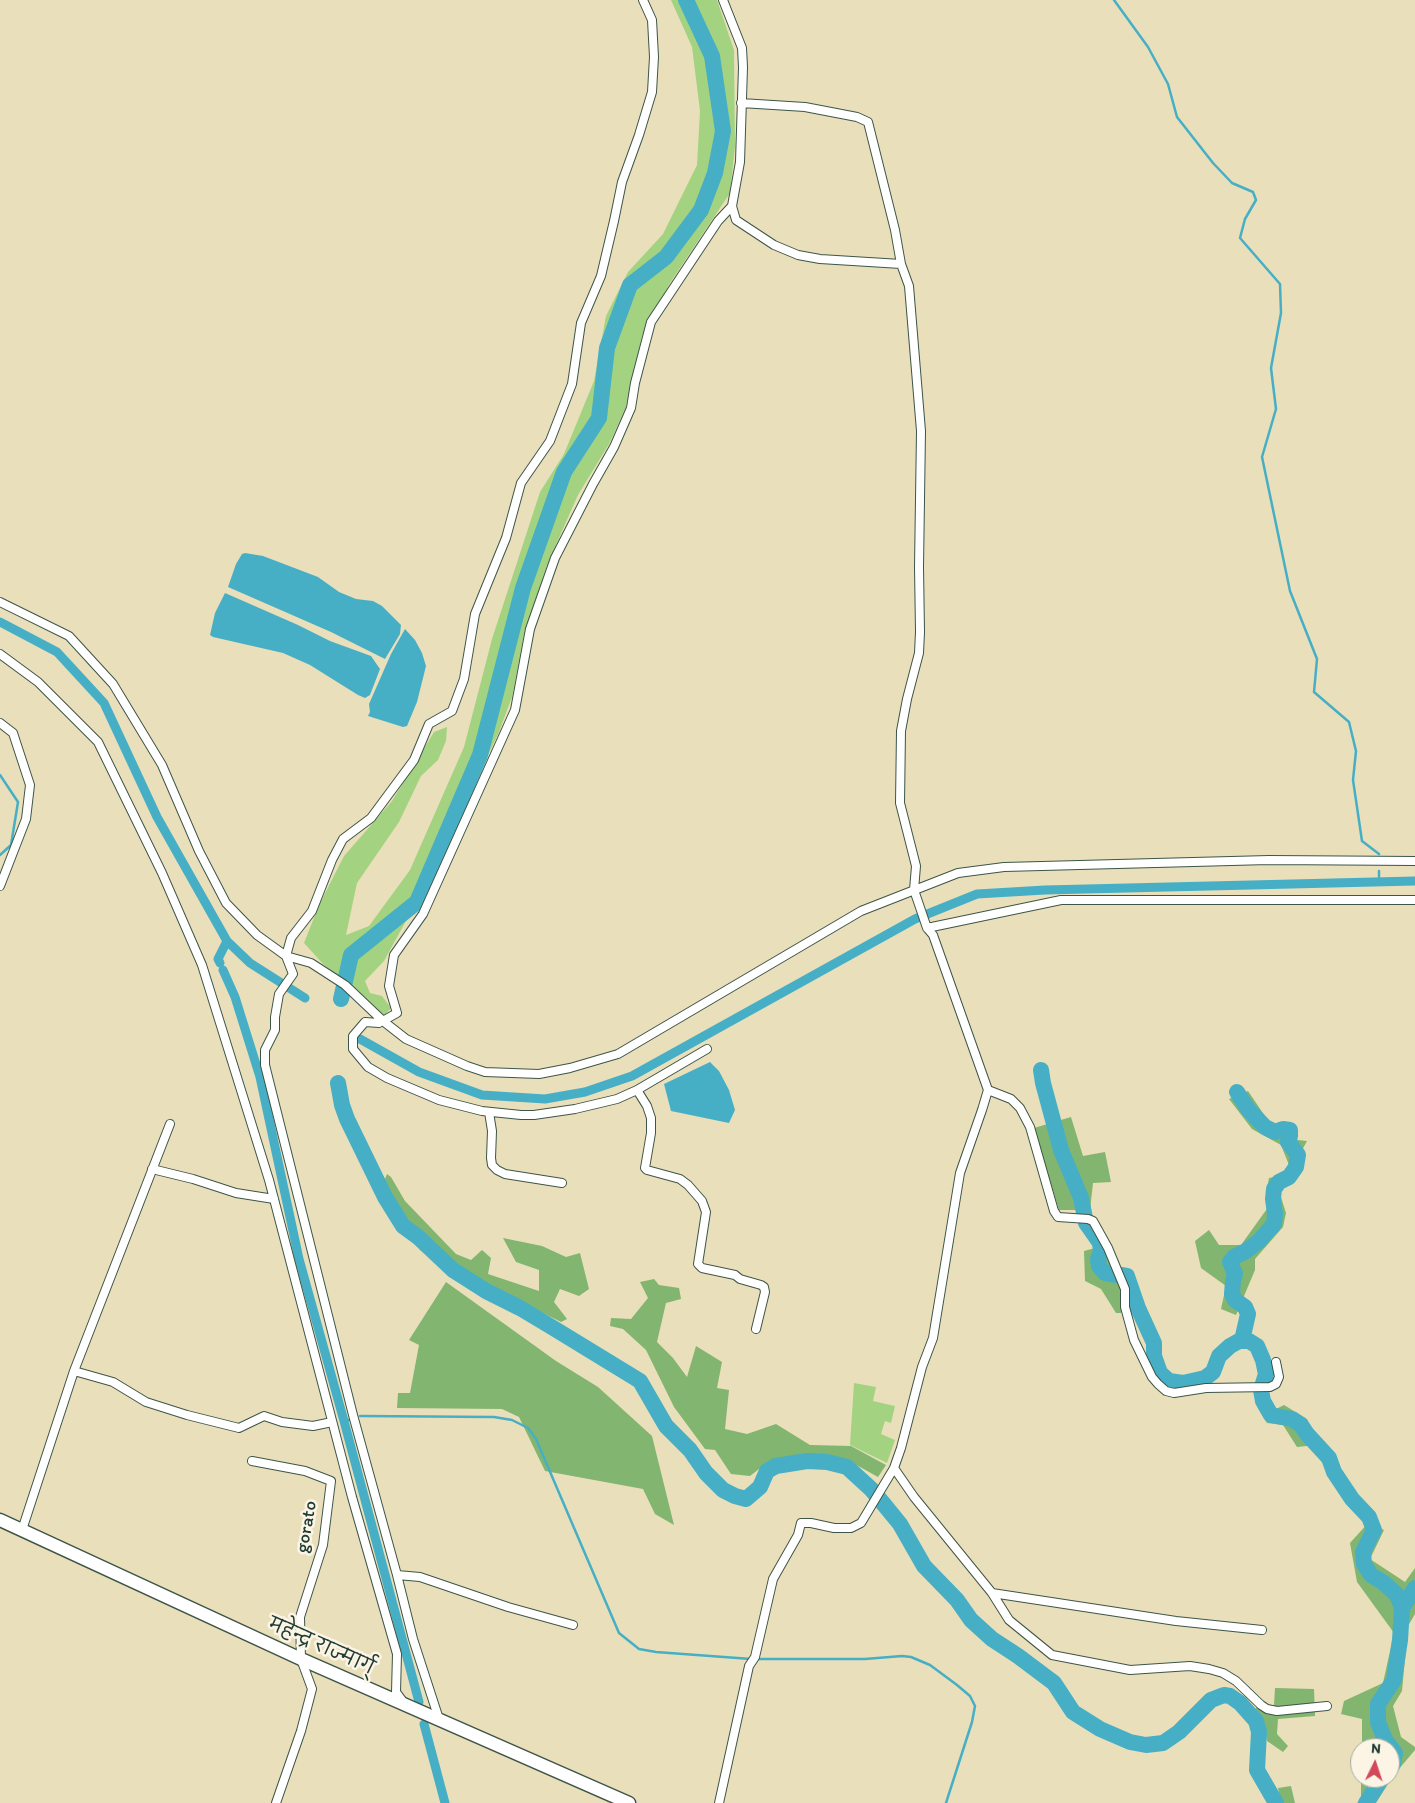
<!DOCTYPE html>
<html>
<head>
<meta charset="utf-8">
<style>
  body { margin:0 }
  #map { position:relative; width:1415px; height:1803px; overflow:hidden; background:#eadfbb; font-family:Itim,sans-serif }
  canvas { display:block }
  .north { position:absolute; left:1350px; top:1738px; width:50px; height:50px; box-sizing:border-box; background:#fcf5e5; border:1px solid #a4ab9e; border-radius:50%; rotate:4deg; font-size:14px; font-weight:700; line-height:20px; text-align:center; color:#1f3d34 }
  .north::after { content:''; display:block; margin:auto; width:18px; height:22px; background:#d1495b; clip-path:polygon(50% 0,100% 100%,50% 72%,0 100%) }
</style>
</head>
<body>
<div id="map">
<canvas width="1415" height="1803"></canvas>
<div class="north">N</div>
</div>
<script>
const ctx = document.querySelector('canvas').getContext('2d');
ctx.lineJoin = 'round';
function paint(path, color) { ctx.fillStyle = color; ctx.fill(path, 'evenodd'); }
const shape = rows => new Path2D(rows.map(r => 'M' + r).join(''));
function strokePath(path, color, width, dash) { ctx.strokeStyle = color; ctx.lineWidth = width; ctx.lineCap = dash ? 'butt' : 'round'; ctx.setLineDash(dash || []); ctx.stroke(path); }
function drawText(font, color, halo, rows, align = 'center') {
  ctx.font = font + ' Itim,"Playpen Sans Deva",sans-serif'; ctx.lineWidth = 5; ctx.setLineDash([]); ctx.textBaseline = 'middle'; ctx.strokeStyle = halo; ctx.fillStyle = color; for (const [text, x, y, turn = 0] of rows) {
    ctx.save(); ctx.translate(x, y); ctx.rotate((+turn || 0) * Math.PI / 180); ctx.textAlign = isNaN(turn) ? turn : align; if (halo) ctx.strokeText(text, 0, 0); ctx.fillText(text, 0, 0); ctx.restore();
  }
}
paint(shape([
  [671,0,717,0,734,50,735,146,730,193,670,283,642,336,626,407,609,444,578,495,547,565,524,634,512,697,499,732,436,865,401,930,384,961,365,981,370,993,382,996,391,1008,384,1016,323,964,304,943,319,905,344,856,392,801,434,732,447,727,446,741,438,760,421,776,399,822,357,883,346,935,369,926,410,870,464,747,492,639,540,492,564,454,594,381,606,316,628,272,663,234,697,165,700,111,692,47],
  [854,1383,876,1387,873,1401,895,1406,891,1423,885,1421,881,1434,895,1440,887,1463,850,1445]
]), '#a3d381');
paint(shape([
  [1248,1091,1271,1125,1298,1140,1307,1141,1300,1154,1304,1167,1282,1188,1280,1194,1286,1213,1283,1227,1255,1259,1255,1270,1236,1315,1221,1309,1226,1286,1201,1268,1195,1241,1209,1230,1219,1245,1241,1245,1269,1206,1267,1188,1269,1178,1285,1175,1289,1165,1281,1145,1252,1129,1229,1099],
  [1071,1117,1083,1156,1105,1152,1111,1182,1093,1183,1090,1210,1059,1210,1034,1128],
  [387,1174,391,1177,405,1201,456,1254,471,1260,482,1250,491,1258,488,1274,539,1291,539,1270,516,1262,503,1238,542,1246,566,1257,580,1253,589,1289,579,1296,560,1289,554,1302,567,1319,561,1322,483,1283,447,1267,420,1250,407,1231,383,1184],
  [1103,1246,1122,1289,1121,1313,1116,1313,1101,1289,1085,1281,1084,1251],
  [654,1279,659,1285,679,1288,681,1299,666,1303,657,1342,673,1358,687,1377,696,1346,722,1362,717,1388,729,1390,725,1429,747,1434,776,1424,810,1445,851,1446,886,1465,878,1477,851,1462,809,1454,768,1462,750,1476,731,1474,715,1450,705,1449,674,1407,646,1350,623,1329,610,1326,611,1318,631,1319,648,1298,640,1282],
  [446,1282,556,1361,598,1387,652,1436,674,1525,655,1514,643,1489,545,1471,519,1417,502,1409,397,1408,398,1393,410,1393,419,1345,409,1340],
  [1268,1393,1274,1410,1284,1405,1307,1419,1317,1445,1297,1447,1283,1425,1267,1423,1258,1408,1258,1395],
  [1369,1522,1384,1530,1370,1559,1405,1582,1415,1568,1415,1614,1408,1626,1402,1691,1393,1706,1401,1737,1415,1747,1415,1750,1393,1776,1376,1803,1357,1803,1361,1799,1361,1778,1390,1778,1390,1748,1362,1748,1362,1719,1341,1714,1344,1701,1383,1683,1394,1633,1357,1582,1350,1543],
  [1275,1688,1314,1689,1315,1716,1278,1719,1277,1734,1288,1746,1283,1752,1267,1741,1264,1722,1253,1711,1258,1706,1274,1705],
  [1291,1786,1295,1803,1281,1803,1278,1788]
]), '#82b56f');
paint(shape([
  [245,553,263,556,318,577,339,592,356,599,373,601,382,606,401,625,400,634,385,659,331,632,228,587,236,564,242,554],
  [225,593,298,625,330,641,371,656,380,669,370,695,365,698,358,695,310,665,283,653,213,637,210,635,215,613],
  [405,629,415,640,422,653,426,666,417,702,407,726,403,727,368,716,370,712,369,704,391,654],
  [710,1062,719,1071,729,1090,735,1110,729,1123,671,1111,664,1084]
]), '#46afc5');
strokePath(shape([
  [1114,0,1148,47,1168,84,1177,117,1213,163,1232,183,1253,192,1256,200,1245,219,1240,238,1280,284,1281,313,1271,368,1276,409,1262,457,1290,591,1317,659,1314,692,1349,722,1356,751,1353,780,1362,841,1379,854],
  [0,775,18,802,11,845,0,855],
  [1379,882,1379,871],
  [360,1416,494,1417,512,1420,528,1428,536,1439,619,1633,639,1649,656,1652,751,1659],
  [344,1421,349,1420],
  [756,1659,865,1659,902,1656,911,1657,930,1665,957,1685,970,1696,975,1706,972,1722,946,1803]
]), '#46afc5', 2.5);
strokePath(shape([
  [0,622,57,652,104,703,157,817,227,941,250,963,305,998],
  [220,963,218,959,227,941],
  [223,970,235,997,260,1077,299,1259,344,1421,419,1702],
  [360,1039,419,1072,482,1095,545,1099,585,1092,632,1076,915,919,977,894,1045,890,1415,881],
  [424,1724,445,1803]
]), '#46afc5', 9);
strokePath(shape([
  [341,999,351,955,417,902,480,755,523,588,564,472,599,418,607,348,630,285,666,257,701,210,715,173,723,131,712,56,686,0],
  [1041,1070,1043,1083,1061,1150,1081,1198,1086,1223,1100,1243,1101,1251,1098,1259,1099,1266,1105,1273,1115,1275],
  [338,1083,342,1105,347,1119,385,1197,403,1226,418,1237,453,1270,486,1291,520,1308,550,1326,640,1381,666,1426,690,1450,706,1473,723,1490,735,1496,746,1499,760,1487,767,1471,776,1466,807,1461,827,1462,847,1467,871,1489,882,1502,900,1524,924,1566,957,1600,971,1620,992,1639,1018,1656,1054,1683,1073,1712,1100,1729,1130,1742,1146,1745,1163,1743,1179,1732,1211,1700,1224,1695,1230,1696,1240,1703,1256,1721,1259,1732,1257,1770,1276,1803],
  [1237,1092,1248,1109,1265,1127,1275,1132,1283,1129,1290,1130,1290,1136,1288,1142,1298,1155,1296,1167,1289,1177,1279,1182,1274,1189,1273,1199,1275,1214,1274,1224,1259,1241,1246,1251,1234,1257,1230,1262,1235,1274,1233,1281,1232,1294,1235,1300,1245,1307,1248,1314,1243,1336,1245,1341],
  [1121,1275,1127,1276,1138,1308,1154,1343,1154,1356,1160,1373,1169,1381,1183,1383,1205,1378,1213,1372,1219,1356,1230,1346,1239,1341,1249,1341,1257,1346,1263,1360,1266,1374,1261,1390,1263,1401,1271,1415,1292,1419,1301,1425,1307,1434,1329,1458,1334,1472,1352,1499,1369,1517,1374,1530,1363,1552,1364,1564,1371,1575,1384,1583,1397,1595,1402,1608,1400,1640,1394,1680,1378,1704,1378,1722,1385,1740,1395,1753,1393,1764,1390,1768],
  [1402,1608,1415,1588],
  [1366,1803,1382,1778]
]), '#46afc5', 16);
const minor = shape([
  [741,103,805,107,857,117,868,122,895,230,901,264],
  [0,602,69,636,113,684,162,765,199,851,226,903,257,935,286,956,311,963,345,985,383,1021,406,1039,467,1066,485,1072,539,1074,570,1068,618,1054,861,911,958,873,1004,867,1269,860,1415,861],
  [0,654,38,682,98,742,162,873,202,965,269,1180,352,1497,397,1654,396,1692,404,1703],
  [0,723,13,733,30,785,26,819,0,886],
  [927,928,1061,900,1415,900],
  [707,1049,637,1090,617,1099,575,1109,534,1115,521,1115,482,1111,439,1100,387,1078,368,1067,353,1049,353,1036,365,1022,379,1023,397,1013,389,986,394,955,423,914,515,710,530,629,555,558,593,484,614,447,631,408,635,383,651,322,718,221,732,206],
  [637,1090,647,1106,651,1118,651,1133,645,1168,647,1170,680,1179,688,1185,702,1201,706,1212,698,1264,702,1268,735,1275,740,1279,761,1285,764,1287,765,1292,756,1329],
  [988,1090,1011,1099,1020,1108,1030,1127,1054,1211,1058,1217,1088,1219,1093,1221,1108,1248,1125,1289,1125,1307,1134,1340,1152,1377,1158,1384,1166,1391,1174,1393,1206,1388,1270,1387,1276,1384,1279,1377,1276,1362],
  [489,1112,492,1131,491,1158,492,1165,497,1170,505,1174,562,1183],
  [152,1169,193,1179,236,1193,274,1199],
  [74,1371,113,1382,146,1402,187,1415,239,1428,264,1416,282,1422,313,1426,332,1422],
  [252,1461,305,1471,331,1481,323,1545,300,1617,301,1659,312,1689,301,1731,276,1803],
  [894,1468,914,1497,992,1593,1176,1621,1262,1630],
  [22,1530,74,1371,170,1124],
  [397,1575,353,1415,265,1065,265,1050,275,1030,275,1017,279,994,293,974,286,956,291,938,312,911,332,860,343,839,371,818,414,760,429,724,452,711,464,679,475,614,506,538,521,483,550,441,572,384,581,323,601,276,614,221,622,182,639,135,652,92,654,57,652,20,643,0],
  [992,1593,1009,1620,1052,1655,1130,1670,1190,1666,1209,1669,1223,1673,1236,1681,1261,1705,1267,1709,1277,1711,1327,1706],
  [439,1719,413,1639,397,1575,420,1577,508,1607,573,1625],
  [719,1803,749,1666,755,1657,773,1579,798,1535,801,1523,811,1523,834,1528,851,1528,861,1523,894,1468,901,1448,922,1367,933,1338,960,1173,982,1110,988,1090,933,935,927,928,914,890,916,866,900,803,901,731,907,699,919,653,920,632,919,567,921,431,909,286,901,264,820,259,798,255,774,245,736,220,732,206,740,162,743,67,742,48,723,0]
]);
const trunk = shape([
  [0,1520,301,1659,629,1803]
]);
strokePath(minor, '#3d5548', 10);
strokePath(trunk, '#3d5548', 15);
strokePath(minor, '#fff', 8);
strokePath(trunk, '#fff', 12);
drawText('19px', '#1f3d34', '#fcf5e5', [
  ["gorato",307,1527,-80],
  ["महेन्द्र राज्मार्ग्",321,1647,24]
]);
</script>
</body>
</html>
